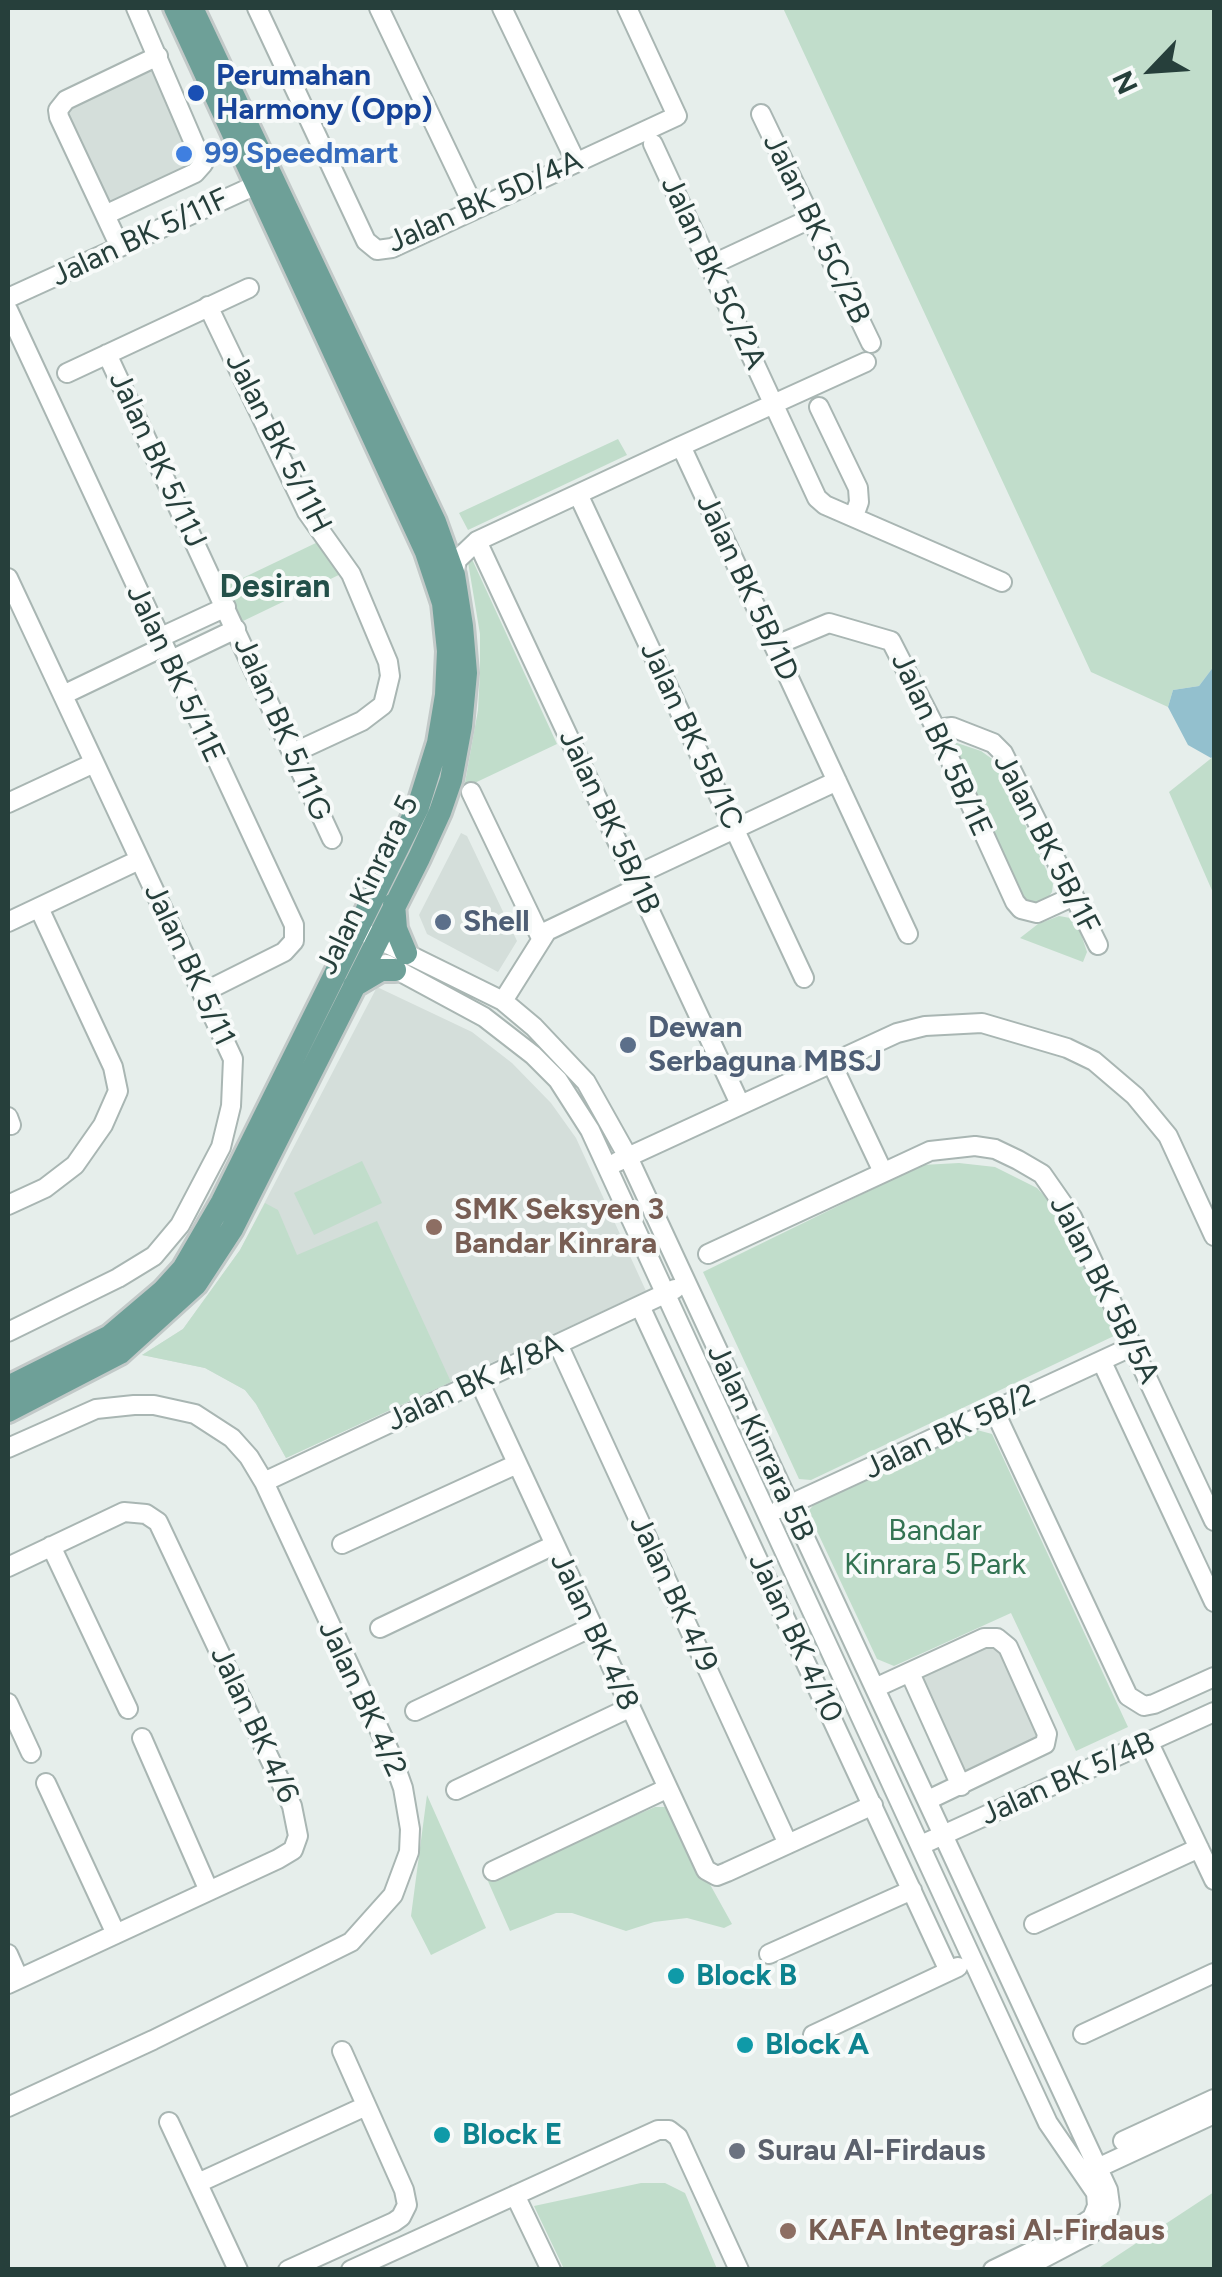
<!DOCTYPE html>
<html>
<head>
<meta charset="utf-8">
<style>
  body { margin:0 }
  #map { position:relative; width:1222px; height:2277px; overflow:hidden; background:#e6eeeb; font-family:Figtree,sans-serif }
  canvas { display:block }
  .frame { position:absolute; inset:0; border:10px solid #263f3b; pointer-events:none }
  .north { position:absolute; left:1102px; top:20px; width:100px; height:100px; -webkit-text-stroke:8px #f7faf9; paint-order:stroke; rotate:245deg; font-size:28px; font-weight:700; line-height:40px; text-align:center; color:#263f3b }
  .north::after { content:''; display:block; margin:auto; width:35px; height:45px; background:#263f3b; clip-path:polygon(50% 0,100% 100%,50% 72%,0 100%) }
</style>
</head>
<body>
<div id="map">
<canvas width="1222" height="2277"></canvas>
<div class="frame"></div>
<div class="north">N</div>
</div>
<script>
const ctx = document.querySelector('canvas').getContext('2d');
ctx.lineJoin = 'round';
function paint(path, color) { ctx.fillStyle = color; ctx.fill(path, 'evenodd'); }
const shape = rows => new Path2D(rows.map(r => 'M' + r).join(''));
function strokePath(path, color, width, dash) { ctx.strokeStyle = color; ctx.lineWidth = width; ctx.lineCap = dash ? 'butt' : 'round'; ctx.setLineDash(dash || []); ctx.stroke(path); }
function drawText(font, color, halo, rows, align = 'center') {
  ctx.font = font + ' Figtree,sans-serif'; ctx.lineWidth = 8; ctx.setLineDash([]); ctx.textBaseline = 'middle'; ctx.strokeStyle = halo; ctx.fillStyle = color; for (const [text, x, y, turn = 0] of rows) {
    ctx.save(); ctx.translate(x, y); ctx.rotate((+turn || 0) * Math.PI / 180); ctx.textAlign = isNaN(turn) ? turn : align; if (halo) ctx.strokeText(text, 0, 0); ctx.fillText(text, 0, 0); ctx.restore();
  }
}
paint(shape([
  [155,61,198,165,107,209,64,109],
  [461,833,467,836,517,941,498,972,427,934,419,915],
  [377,987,472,1032,512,1063,551,1103,576,1138,646,1291,286,1458,256,1404,245,1390,205,1368,142,1355,183,1329,240,1250],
  [986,1643,999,1645,1043,1741,963,1780,915,1675]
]), '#d4deda');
paint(shape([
  [783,8,1214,8,1214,666,1199,686,1173,690,1168,707,1091,672],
  [618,439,627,455,468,530,459,513],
  [320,541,345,572,241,622,224,587],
  [471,557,557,744,464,788,478,710,480,671,480,634,468,562],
  [951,741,981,751,995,761,1053,884,1052,892,1045,902,1029,902,1022,894],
  [1214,756,1214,895,1169,792],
  [1059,916,1076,919,1087,952,1083,962,1020,938,1038,924],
  [362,1161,382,1203,314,1235,294,1193],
  [959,1163,995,1167,1037,1188,1063,1216,1116,1335,811,1480,799,1479,703,1272,922,1165],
  [265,1203,278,1210,297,1255,377,1221,451,1382,286,1458,256,1404,245,1390,205,1368,142,1355,183,1329,240,1250],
  [977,1430,992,1434,1128,1727,1076,1751,1011,1613,894,1666,877,1659,808,1512,814,1504],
  [427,1795,486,1928,431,1955,411,1916],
  [655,1807,667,1807,732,1924,724,1928,687,1918,654,1922,626,1931,572,1913,556,1913,510,1931,487,1879],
  [641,2183,665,2183,685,2193,717,2269,564,2269,534,2206],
  [1214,2192,1214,2269,1097,2269]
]), '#c1ddcb');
paint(shape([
  [1214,666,1214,756,1211,758,1188,745,1168,707,1173,690,1199,686]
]), '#93c0ce');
const minor = shape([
  [257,8,366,241,377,250,392,248,677,116,627,8],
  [379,8,475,209],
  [502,8,576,162],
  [761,114,871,343],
  [653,144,817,498,825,505,1002,582],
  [105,215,195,173,203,164,136,8],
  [120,247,59,117,58,110,66,100,158,56],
  [709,266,810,219],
  [8,298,267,180],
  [208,306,307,512,351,574,388,662,390,676,383,705,362,721,293,753],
  [8,310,294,925,294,941,284,952,202,993],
  [107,354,332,839],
  [67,373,249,288],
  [819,407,858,488,859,502,854,516],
  [681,446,866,362],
  [578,494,804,978],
  [477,541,740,1104],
  [454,575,457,560,477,541,681,446,908,934],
  [8,578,233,1059,231,1106,221,1147,180,1225,154,1256,118,1278,8,1332],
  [159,638,226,607],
  [774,646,829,623,891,641,936,729,1015,902,1021,909,1037,913,1074,896],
  [169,661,236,629],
  [63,695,163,647],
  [936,729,952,727,993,743,1003,753,1098,945],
  [471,792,541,938],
  [8,803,94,763],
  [634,876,837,781],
  [8,922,139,860],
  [367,934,503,1001,534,1027,586,1082,628,1157,1108,2190,1110,2205,1105,2221,1097,2230,1021,2270],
  [386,964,484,1017,533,1055,558,1080,590,1130,1029,2082,1048,2123,1096,2193,1097,2206,1092,2218,1074,2230],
  [503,1001,547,931,639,887],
  [831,1062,883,1172],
  [8,1117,11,1125],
  [617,1162,897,1033,925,1026,982,1023,1067,1048,1094,1061,1135,1096,1168,1136,1214,1236],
  [8,1205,45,1188,75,1165,103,1125,118,1091,113,1067,39,908],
  [708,1254,930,1151,975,1146,995,1149,1018,1160,1042,1174,1072,1217,1214,1521],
  [640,1306,949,1971],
  [558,1344,788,1844],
  [1102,1362,1214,1602],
  [479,1381,706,1870,717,1876,727,1872,873,1805],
  [995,1412,1128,1696,1144,1706,1154,1704,1214,1677],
  [8,1448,96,1409,134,1405,154,1405,195,1414,232,1438,249,1457,264,1482,392,1757,403,1788,410,1829,409,1852,393,1895,351,1942,153,2040,8,2107],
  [264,1482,675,1289],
  [780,1509,1133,1346],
  [342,1544,517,1464],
  [51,1546,128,1709],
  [8,1567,124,1512,146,1514,158,1522,292,1806,298,1836,293,1850,278,1859,8,1984],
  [380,1628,554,1545],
  [910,1673,961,1786],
  [875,1688,984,1638,997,1638,1008,1647,1047,1734,1045,1744,928,1800],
  [8,1703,31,1753],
  [415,1711,592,1627],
  [142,1738,209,1891],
  [1149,1743,1214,1880],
  [46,1783,116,1934],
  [456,1790,629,1708],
  [921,1845,1214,1712],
  [493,1871,666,1789],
  [1034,1924,1199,1848],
  [8,1954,19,1979],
  [769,1954,912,1890],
  [1083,2034,1214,1973],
  [813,2035,958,1967],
  [169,2122,238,2270],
  [1123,2141,1214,2099],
  [1089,2172,1214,2114],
  [198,2183,366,2106],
  [515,2195,551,2270],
  [288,2270,394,2222,401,2217,407,2205,404,2190,342,2051],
  [351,2270,658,2130,669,2130,678,2137,739,2270],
  [993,2270,1047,2244]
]);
const major = shape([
  [394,904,396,929,406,953],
  [354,986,381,970,395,970],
  [8,1387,110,1336,163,1291,183,1269,222,1202,418,807,438,743,446,695,448,651,443,603,426,552,175,8],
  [8,1411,120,1353,196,1284,232,1229,419,858,440,812,451,780,461,726,466,673,462,626,454,575,435,522,192,8]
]);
strokePath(minor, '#a9b6b3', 22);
strokePath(major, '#c2c9c8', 28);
strokePath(minor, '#fff', 18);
strokePath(major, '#6ea098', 22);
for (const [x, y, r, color] of [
  [196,93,10,"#1a4fb4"],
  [184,154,10,"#3f7fe0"],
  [443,922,10,"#5c6f8a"],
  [628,1045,10,"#5c6f8a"],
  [434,1227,10,"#8d6e63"],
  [676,1976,10,"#0f9aa8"],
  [745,2045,10,"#0f9aa8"],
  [442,2135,10,"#0f9aa8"],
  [737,2151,10,"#6b7280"],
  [788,2231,10,"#8d6e63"]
]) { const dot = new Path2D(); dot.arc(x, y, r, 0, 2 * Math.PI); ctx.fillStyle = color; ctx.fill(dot); strokePath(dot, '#f7faf9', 4); }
drawText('bold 30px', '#164399', '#f7faf9', [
  ["Perumahan",216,76],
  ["Harmony (Opp)",216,110]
], 'left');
drawText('bold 30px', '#366cbe', '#f7faf9', [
  ["99 Speedmart",204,154]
], 'left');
drawText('30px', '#263f3b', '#f7faf9', [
  ["Jalan BK 5D/4A",485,202,-24],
  ["Jalan BK 5C/2B",816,229,64],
  ["Jalan BK 5/11F",140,238,-25],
  ["Jalan BK 5C/2A",713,273,65],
  ["Jalan BK 5/11H",278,443,63],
  ["Jalan BK 5/11J",157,460,65],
  ["Jalan BK 5B/1D",747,588,65],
  ["Jalan BK 5/11E",175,674,65],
  ["Jalan BK 5/11G",282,729,66],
  ["Jalan BK 5B/1C",691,736,65],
  ["Jalan BK 5B/1E",941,745,65],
  ["Jalan BK 5B/1B",609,822,65],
  ["Jalan BK 5B/1F",1046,844,63],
  ["Jalan Kinrara 5",368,885,-64],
  ["Jalan BK 5/11",189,965,65],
  ["Jalan BK 5B/5A",1104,1290,63],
  ["Jalan BK 4/8A",475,1383,-25],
  ["Jalan BK 5B/2",950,1432,-25],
  ["Jalan Kinrara 5B",760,1443,65],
  ["Jalan BK 4/9",673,1594,65],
  ["Jalan BK 4/8",594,1632,65],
  ["Jalan BK 4/10",795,1638,65],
  ["Jalan BK 4/2",362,1699,65],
  ["Jalan BK 4/6",254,1725,65],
  ["Jalan BK 5/4B",1068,1779,-24]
]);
drawText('bold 30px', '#4e5e75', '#f7faf9', [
  ["Shell",463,922],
  ["Dewan",648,1028],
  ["Serbaguna MBSJ",648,1062]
], 'left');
drawText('bold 30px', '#785e54', '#f7faf9', [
  ["SMK Seksyen 3",454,1210],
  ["Bandar Kinrara",454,1244],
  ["KAFA Integrasi Al-Firdaus",808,2231]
], 'left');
drawText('30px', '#337352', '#f7faf9', [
  ["Bandar",935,1531],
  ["Kinrara 5 Park",935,1565]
]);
drawText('bold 30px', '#0d838f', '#f7faf9', [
  ["Block B",696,1976],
  ["Block A",765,2045],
  ["Block E",462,2135]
], 'left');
drawText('bold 30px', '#5b616d', '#f7faf9', [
  ["Surau Al-Firdaus",757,2151]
], 'left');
drawText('bold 32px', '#235049', '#f7faf9', [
  ["Desiran",275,588]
]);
</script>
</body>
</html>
